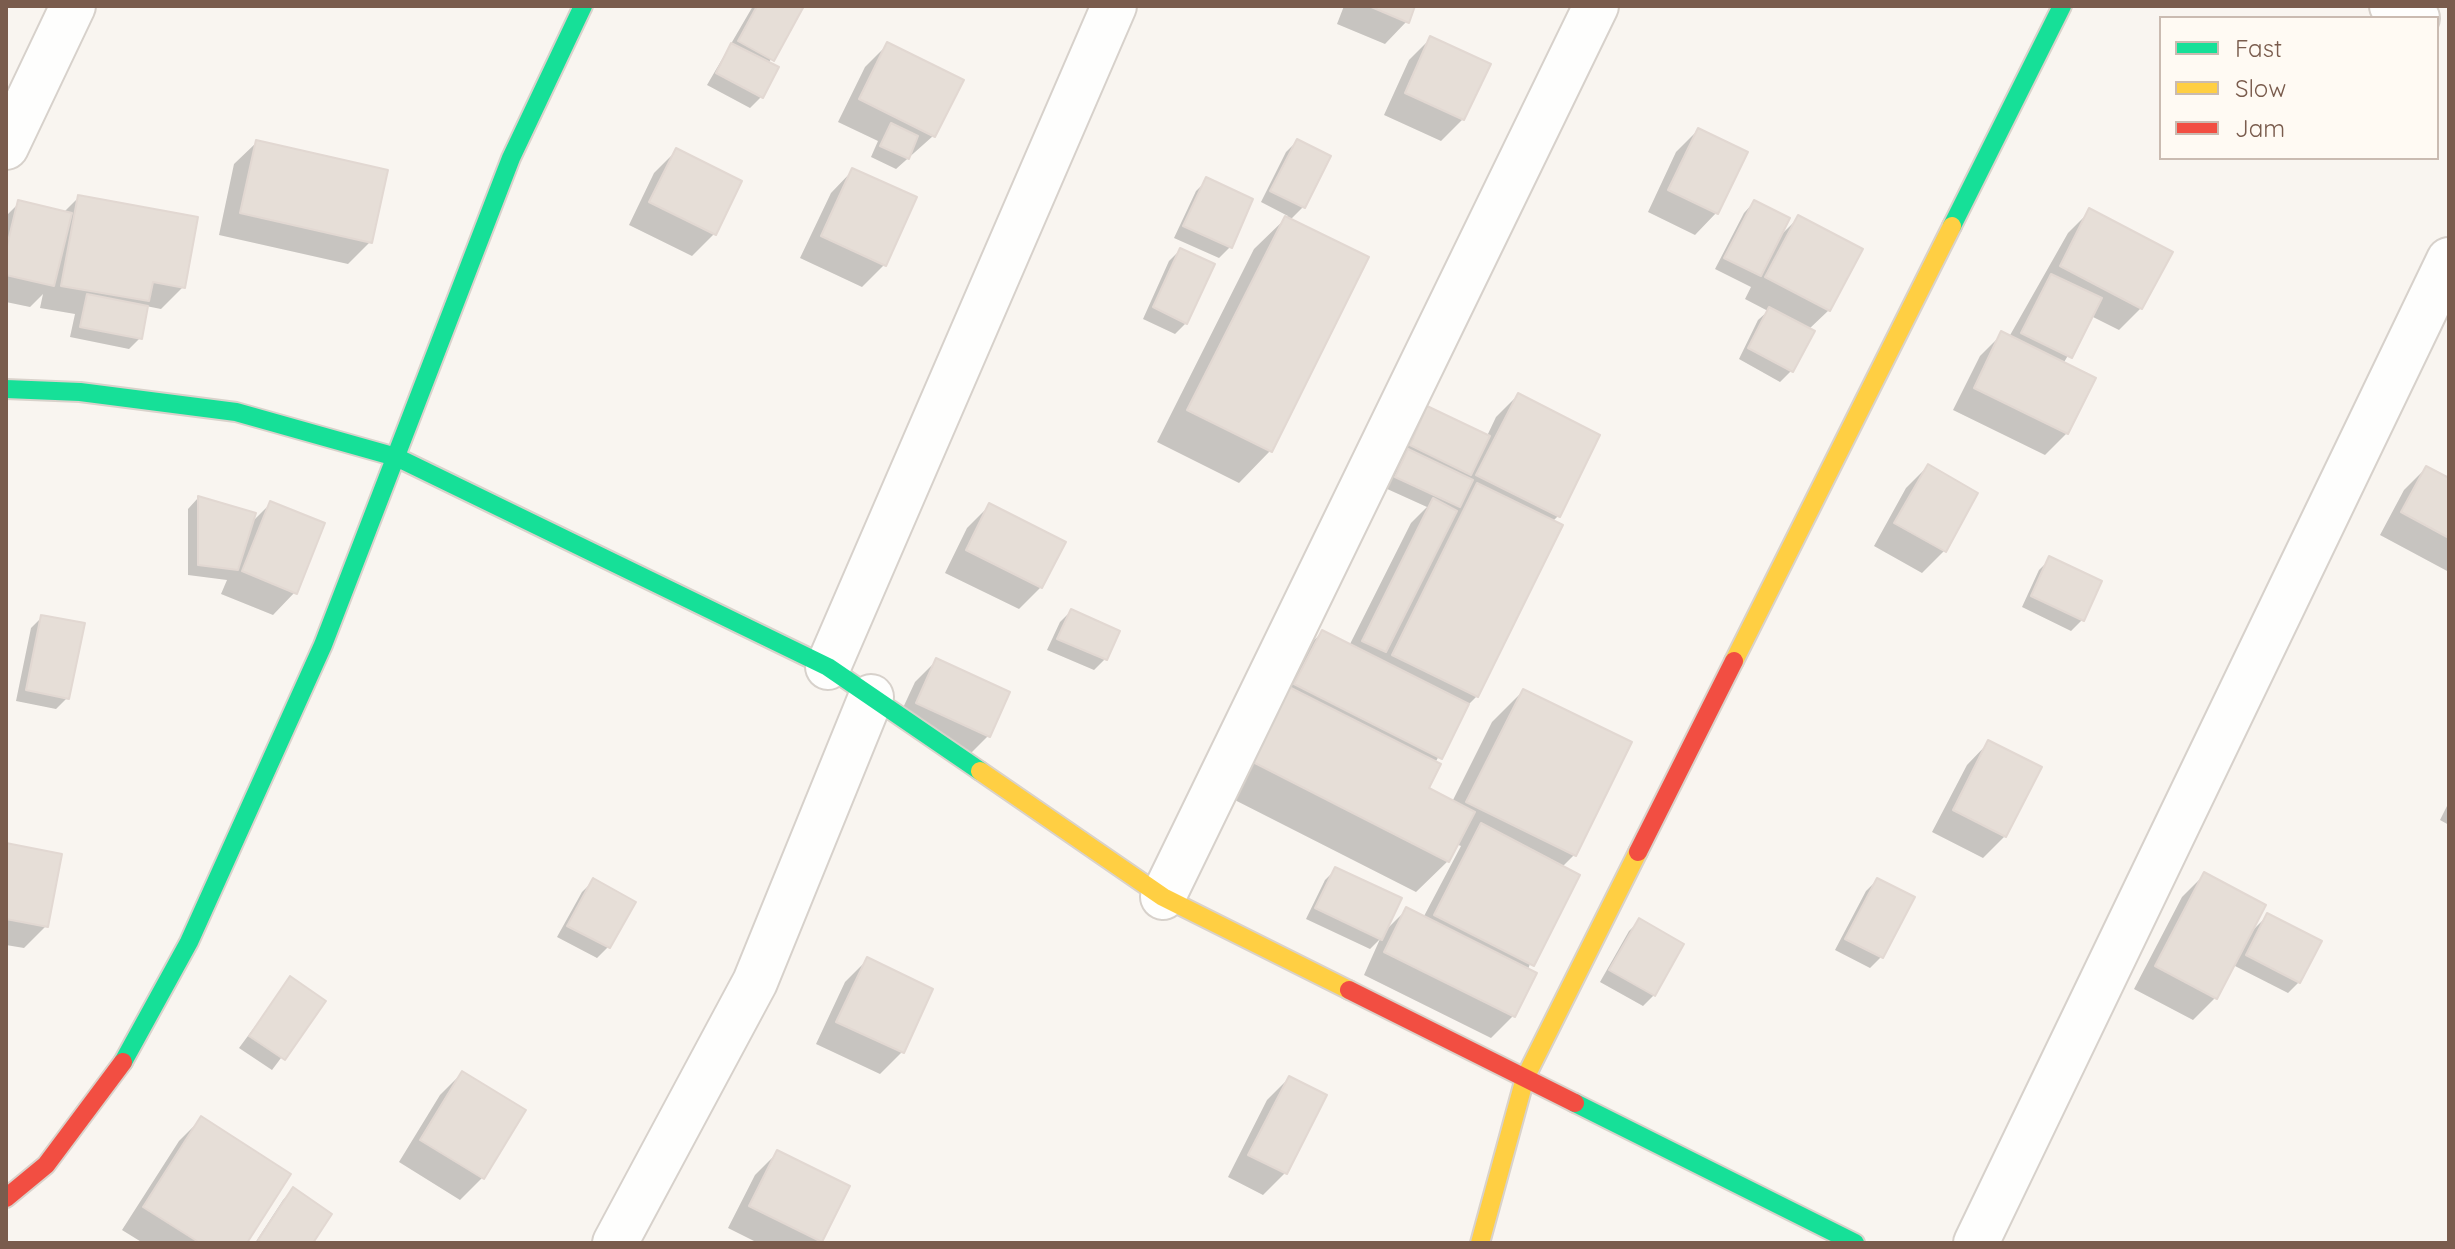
<!DOCTYPE html>
<html>
<head>
<meta charset="utf-8">
<style>
  body { margin:0 }
  #map { position:relative; width:2455px; height:1249px; overflow:hidden; background:#f9f5f0; font-family:Quicksand,sans-serif }
  canvas { display:block }
  .frame { position:absolute; inset:0; border:8px solid #7a5c4d; pointer-events:none }
  .legend { position:absolute; left:2159px; top:16px; width:280px; height:144px; box-sizing:border-box; background:#fffaf3; border:2px solid #cabbb1; margin:0; padding:10px 14px; list-style:none; font-size:24px; color:#7a5c4d }
  .legend li { display:flex; align-items:center; gap:16px; height:40px }
  .legend b { width:40px; border:2px solid #cabbb1 }
</style>
</head>
<body>
<div id="map">
<canvas width="2455" height="1249"></canvas>
<div class="frame"></div>
<ul class="legend">
<li><b style="height:10px;background:#16e098"></b>Fast</li>
<li><b style="height:10px;background:#ffcf43"></b>Slow</li>
<li><b style="height:10px;background:#f24e42"></b>Jam</li>
</ul>
</div>
<script>
const ctx = document.querySelector('canvas').getContext('2d');
ctx.lineJoin = 'round';
function paint(path, color) { ctx.fillStyle = color; ctx.fill(path, 'evenodd'); }
const shape = rows => new Path2D(rows.map(r => 'M' + r).join(''));
function strokePath(path, color, width, dash) { ctx.strokeStyle = color; ctx.lineWidth = width; ctx.lineCap = dash ? 'butt' : 'round'; ctx.setLineDash(dash || []); ctx.stroke(path); }
paint(shape([
  [753,6,802,6,768,64,761,97,750,108,707,85],
  [1344,6,1413,6,1407,21,1385,44,1337,24],
  [1431,38,1463,119,1441,141,1384,115,1409,60],
  [887,45,933,136,896,169,871,157,878,141,838,122,865,67],
  [1698,130,1717,212,1695,235,1648,212,1676,152],
  [1297,141,1303,207,1290,220,1270,451,1239,483,1157,442,1254,249,1288,216,1261,202,1286,152],
  [257,142,370,242,348,264,219,235,234,164],
  [676,151,740,182,714,234,692,256,629,225,654,173],
  [853,170,884,265,862,287,800,258,831,193],
  [1207,180,1230,247,1219,258,1174,238,1196,191],
  [79,197,183,287,161,309,146,306,140,338,129,349,70,337,75,314,40,308,43,294,30,307,6,302,6,216,19,203,63,213],
  [1754,202,1780,236,1798,218,1829,310,1808,330,1791,371,1780,382,1739,359,1758,320,1768,311,1745,299,1751,287,1715,269,1744,213],
  [2090,211,2141,308,2119,330,2091,316,2063,364,2067,433,2045,455,1953,410,1980,356,2002,334,2009,337,2068,233],
  [1180,250,1186,323,1175,334,1143,319,1169,261],
  [1518,395,1558,516,1552,522,1477,696,1466,707,1435,763,1426,789,1452,802,1492,722,1523,691,1629,743,1574,855,1561,868,1513,1016,1491,1038,1364,975,1380,939,1370,949,1306,919,1325,880,1336,869,1384,932,1407,909,1423,918,1461,846,1456,844,1448,861,1416,892,1221,793,1300,655,1322,632,1349,646,1411,523,1427,507,1385,488,1417,420,1428,409,1487,436,1496,417],
  [1928,466,1976,493,1944,551,1922,573,1874,546,1906,488],
  [2426,468,2449,480,2449,572,2380,535,2404,490],
  [198,498,250,524,271,503,295,592,273,615,221,594,227,580,188,575,188,509],
  [989,506,1041,587,1019,609,945,573,967,528],
  [2050,559,2082,620,2071,631,2022,607,2039,570],
  [1071,611,1105,659,1094,670,1047,650,1060,622],
  [42,617,67,698,56,709,16,701,31,628],
  [937,660,1008,693,988,736,966,758,895,725,915,682],
  [1989,742,2005,836,1983,858,1932,832,1967,765],
  [2449,802,2449,825,2440,820],
  [6,845,46,926,24,948,6,945],
  [2204,875,2250,933,2267,916,2299,982,2288,993,2233,965,2215,998,2193,1020,2134,989,2182,897],
  [1877,880,1881,957,1870,968,1835,950,1866,891],
  [593,881,633,903,608,947,597,958,557,937,582,892],
  [1640,920,1654,995,1643,1006,1600,982,1629,931],
  [867,960,902,1052,880,1074,816,1044,845,982],
  [290,979,323,1002,272,1070,239,1048],
  [462,1073,524,1111,482,1178,460,1200,399,1162,440,1095],
  [1289,1078,1285,1173,1263,1195,1228,1177,1267,1100],
  [201,1119,245,1243,143,1243,122,1230,179,1141],
  [778,1152,820,1241,818,1243,758,1243,728,1228,755,1175],
  [293,1189,311,1243,255,1243,283,1200]
]), '#0003');
const building = shape([
  [757,6,804,6,774,61,738,41,757,6],
  [1369,6,1415,6,1409,23,1369,6],
  [1430,36,1491,64,1464,120,1405,93,1430,36],
  [887,42,964,80,935,137,859,99,887,42],
  [731,43,779,67,763,98,716,73,731,43],
  [891,123,918,136,909,159,880,146,891,123],
  [1698,128,1748,152,1718,214,1668,190,1698,128],
  [1297,139,1331,156,1305,208,1270,191,1297,139],
  [256,140,388,170,372,243,240,213,256,140],
  [676,148,742,181,716,235,649,202,676,148],
  [852,168,917,197,886,266,821,236,852,168],
  [1206,177,1253,199,1232,248,1183,226,1206,177],
  [78,195,198,217,185,288,153,282,149,301,61,286,78,195],
  [18,200,72,213,54,286,6,275,6,250,18,200],
  [1754,200,1790,218,1761,276,1724,258,1754,200],
  [2089,208,2173,252,2142,309,2060,266,2089,208],
  [1798,215,1863,249,1830,311,1765,277,1798,215],
  [1285,216,1369,257,1272,452,1187,410,1285,216],
  [1180,248,1215,264,1187,324,1153,307,1180,248],
  [2051,274,2102,298,2072,358,2021,333,2051,274],
  [87,294,148,306,142,339,80,327,87,294],
  [1769,307,1815,331,1793,372,1748,348,1769,307],
  [2001,331,2096,378,2068,434,1974,388,2001,331],
  [1518,393,1600,435,1560,517,1476,475,1518,393],
  [1427,406,1490,436,1471,475,1410,445,1427,406],
  [1408,449,1473,480,1460,507,1395,477,1408,449],
  [1928,464,1978,493,1946,552,1894,523,1928,464],
  [2426,466,2449,478,2449,538,2401,512,2426,466],
  [1477,483,1563,525,1478,697,1392,655,1477,483],
  [198,496,256,513,238,570,198,565,198,496],
  [1433,498,1457,511,1386,652,1362,641,1433,498],
  [270,501,325,523,297,594,242,571,270,501],
  [989,503,1066,542,1042,588,966,550,989,503],
  [2049,556,2102,581,2084,621,2031,596,2049,556],
  [1071,609,1120,631,1107,660,1057,639,1071,609],
  [41,615,85,623,69,699,26,690,41,615],
  [1322,630,1469,704,1442,759,1294,684,1322,630],
  [936,658,1010,692,990,737,916,703,936,658],
  [1289,687,1441,764,1429,788,1475,812,1449,862,1251,761,1289,687],
  [1523,689,1632,742,1576,856,1466,802,1523,689],
  [1988,740,2042,767,2006,837,1953,810,1988,740],
  [1481,823,1580,875,1534,966,1434,915,1481,823],
  [6,843,62,854,48,927,6,919,6,843],
  [1335,867,1402,898,1382,940,1315,908,1335,867],
  [2204,872,2266,905,2217,999,2155,966,2204,872],
  [593,878,636,902,610,948,567,926,593,878],
  [1877,878,1915,897,1883,958,1845,939,1877,878],
  [1406,907,1537,973,1515,1017,1384,952,1406,907],
  [2267,913,2322,941,2300,983,2246,955,2267,913],
  [1639,918,1684,944,1655,996,1609,970,1639,918],
  [867,957,933,989,904,1053,836,1022,867,957],
  [290,976,326,1001,285,1060,249,1036,290,976],
  [462,1071,526,1110,484,1179,420,1140,462,1071],
  [1289,1076,1327,1095,1287,1174,1248,1155,1289,1076],
  [201,1116,291,1174,247,1243,200,1243,143,1207,201,1116],
  [777,1150,850,1186,822,1242,749,1206,777,1150],
  [293,1187,332,1214,313,1243,262,1243,258,1240,293,1187]
]);
paint(building, '#e6ded7');
strokePath(building, '#e2d8d2', 2);
const street = shape([
  [2392,6,2417,18],
  [6,147,73,6],
  [828,667,1114,6],
  [1163,897,1596,6],
  [615,1243,755,982,871,697],
  [1976,1243,2449,260]
]);
const fast = shape([
  [1952,226,2062,6],
  [6,389,80,392,236,412,396,457,828,667,980,771],
  [123,1062,189,942,323,645,511,158,583,6],
  [1575,1103,1855,1243]
]);
const slow = shape([
  [1734,661,1952,226],
  [980,771,1163,897,1349,990],
  [1480,1243,1525,1078,1638,852]
]);
const jam = shape([
  [1638,852,1734,661],
  [1349,990,1575,1103],
  [6,1198,46,1165,123,1062]
]);
strokePath(street, '#d7d1cb', 48);
strokePath(fast, '#d9d2cb', 22);
strokePath(slow, '#d9d2cb', 22);
strokePath(jam, '#d9d2cb', 22);
strokePath(street, '#fefefd', 44);
strokePath(fast, '#16e098', 18);
strokePath(slow, '#ffcf43', 18);
strokePath(jam, '#f24e42', 18);
</script>
</body>
</html>
